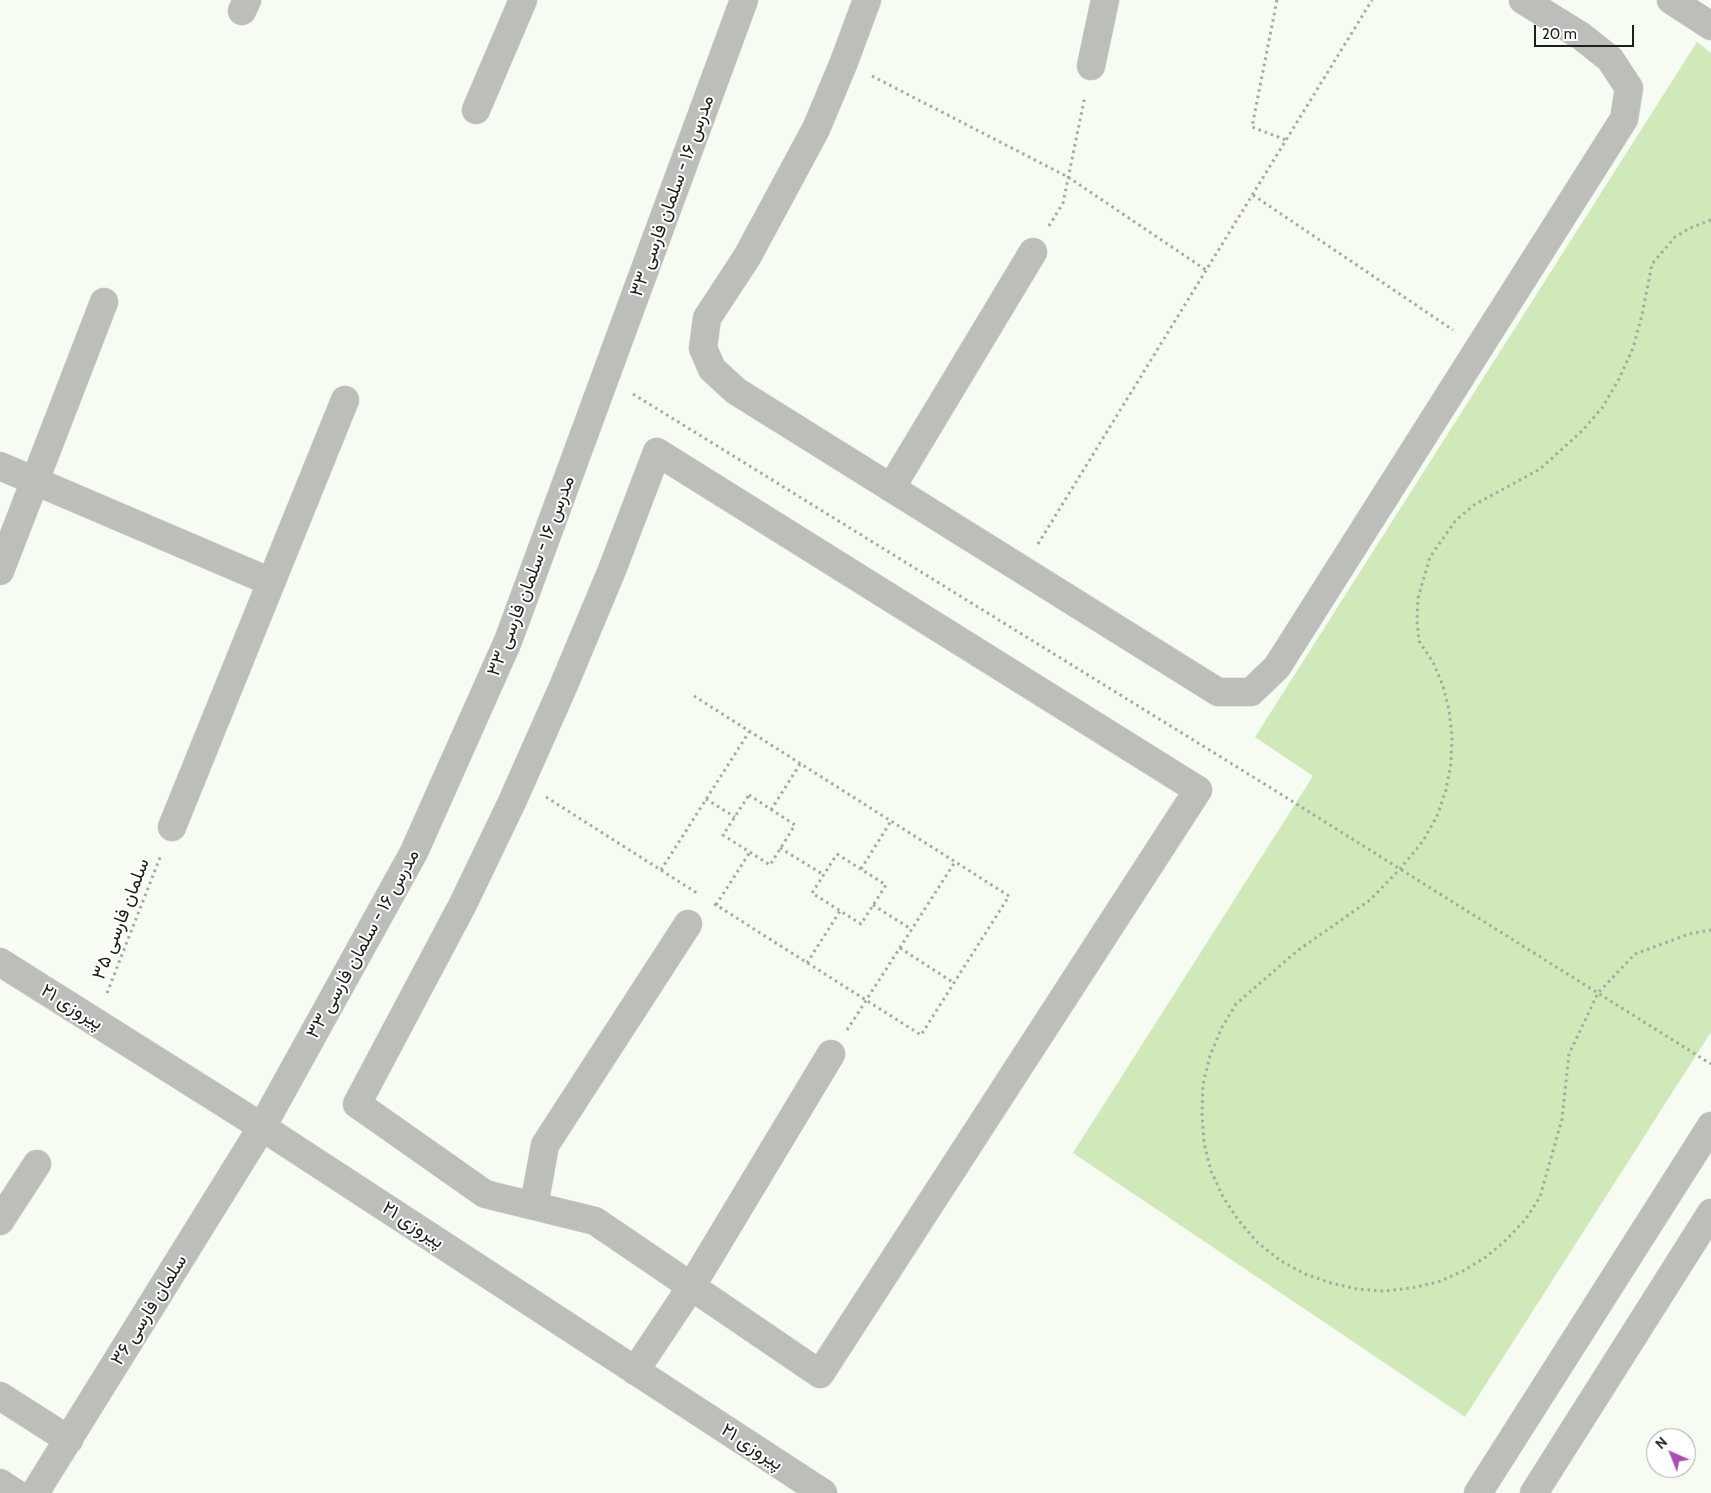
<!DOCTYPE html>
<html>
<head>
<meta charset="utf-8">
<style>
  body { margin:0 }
  #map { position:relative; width:1711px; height:1493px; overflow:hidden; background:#f7fcf3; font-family:Cabin,sans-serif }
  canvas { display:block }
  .north { position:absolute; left:1646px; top:1428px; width:50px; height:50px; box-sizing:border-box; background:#fff; border:1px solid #a5a5a4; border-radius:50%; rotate:316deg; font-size:14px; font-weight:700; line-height:20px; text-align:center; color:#1d1f1c }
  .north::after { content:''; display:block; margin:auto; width:18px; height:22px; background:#ac4db5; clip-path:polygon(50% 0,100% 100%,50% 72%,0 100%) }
  .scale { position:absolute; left:1534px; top:25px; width:100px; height:22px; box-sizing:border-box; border:2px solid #1d1f1c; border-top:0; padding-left:6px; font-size:15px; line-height:18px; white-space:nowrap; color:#1d1f1c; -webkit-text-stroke:4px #fff; paint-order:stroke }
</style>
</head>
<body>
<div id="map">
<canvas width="1711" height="1493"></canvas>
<div class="north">N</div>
<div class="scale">20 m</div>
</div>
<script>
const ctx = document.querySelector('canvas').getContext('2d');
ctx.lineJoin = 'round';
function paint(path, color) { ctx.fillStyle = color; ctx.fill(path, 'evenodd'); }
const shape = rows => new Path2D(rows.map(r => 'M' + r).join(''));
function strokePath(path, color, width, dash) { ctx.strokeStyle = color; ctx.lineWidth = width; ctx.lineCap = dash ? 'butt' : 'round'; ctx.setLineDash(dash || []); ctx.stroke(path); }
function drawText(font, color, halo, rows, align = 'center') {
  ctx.font = font + ' Cabin,Vazirmatn,sans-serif'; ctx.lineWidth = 4; ctx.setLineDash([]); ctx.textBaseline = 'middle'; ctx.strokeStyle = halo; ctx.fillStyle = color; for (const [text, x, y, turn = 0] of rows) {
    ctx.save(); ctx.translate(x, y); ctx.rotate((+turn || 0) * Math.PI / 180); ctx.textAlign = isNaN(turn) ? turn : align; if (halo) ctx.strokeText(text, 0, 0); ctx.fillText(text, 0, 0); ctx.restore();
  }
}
paint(shape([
  [1697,42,1711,53,1711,1032,1465,1417,1073,1153,1313,776,1255,737]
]), '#cfe9b9');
const minor = shape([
  [867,0,844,62,816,129,747,257,707,318,703,348,712,369,736,391,1218,692,1251,692,1277,667,1624,119,1629,88,1610,59,1581,36,1523,0],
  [1671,0,1711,26],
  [242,11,247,0],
  [1091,66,1105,0],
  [476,110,523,0],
  [657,452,1198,790,820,1374,595,1221,485,1194,357,1104,463,904,512,802,563,687,612,570,657,452],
  [0,466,271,582],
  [891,488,1033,252],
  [0,571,104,302],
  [172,827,345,400],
  [0,962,262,1127,823,1493],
  [534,1206,545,1145,688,924],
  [0,1221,37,1164],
  [635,1371,691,1287,831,1054],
  [0,1396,69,1440],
  [0,1483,15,1493],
  [35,1493,262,1127,414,852,508,641,744,0],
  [1478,1493,1711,1126],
  [1534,1493,1711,1213]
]);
strokePath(minor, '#d4d9d1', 29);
strokePath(shape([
  [1277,0,1252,127,1286,140],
  [872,76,1068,177,1206,270],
  [1253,195,1453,330],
  [1711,220,1690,228,1675,237,1652,264,1642,315,1633,348,1619,379,1602,408,1583,430,1540,469,1474,505,1456,520,1430,557,1418,598,1417,620,1419,641,1433,662,1443,686,1449,710,1452,735,1451,763,1446,790,1437,816,1423,841,1400,869,1370,900,1297,951,1236,1004,1221,1029,1210,1056,1203,1084,1202,1114,1204,1143,1211,1171,1223,1197,1239,1221,1258,1243,1281,1261,1305,1274,1331,1283,1357,1289,1384,1291,1411,1288,1438,1282,1463,1271,1486,1257,1506,1240,1525,1220,1540,1197,1562,1119,1569,1054,1598,993,1635,954,1689,934,1711,930],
  [1049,226,1063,203,1085,96],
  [633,394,1271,788,1711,1064],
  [1038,544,1372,0],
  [694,696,1009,896,921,1035,713,903],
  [749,795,795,825,770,865,723,835,749,795],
  [546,797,697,893],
  [706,799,735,817],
  [771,810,800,764],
  [780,848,824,875],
  [837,854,886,885,861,924,812,893,837,854],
  [861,869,891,821],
  [661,870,749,732],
  [716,905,750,852],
  [873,905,911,929],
  [900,948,954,983],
  [807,963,840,911],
  [107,993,161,855],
  [847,1030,955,862]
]), '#a5a9a2', 3, [2.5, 4]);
strokePath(minor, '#bcbeba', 28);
drawText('19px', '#1d1f1c', '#fff', [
  ["مدرس ۱۶ - سلمان فارسی ۳۳",672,196,-70],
  ["مدرس ۱۶ - سلمان فارسی ۳۳",531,576,-69],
  ["سلمان فارسی ۳۵",121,919,-69],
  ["مدرس ۱۶ - سلمان فارسی ۳۳",363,944,-61],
  ["پیروزی ۲۱",72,1007,32],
  ["پیروزی ۲۱",413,1225,33],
  ["سلمان فارسی ۳۶",149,1310,-58],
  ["پیروزی ۲۱",752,1447,33]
]);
</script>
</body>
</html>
